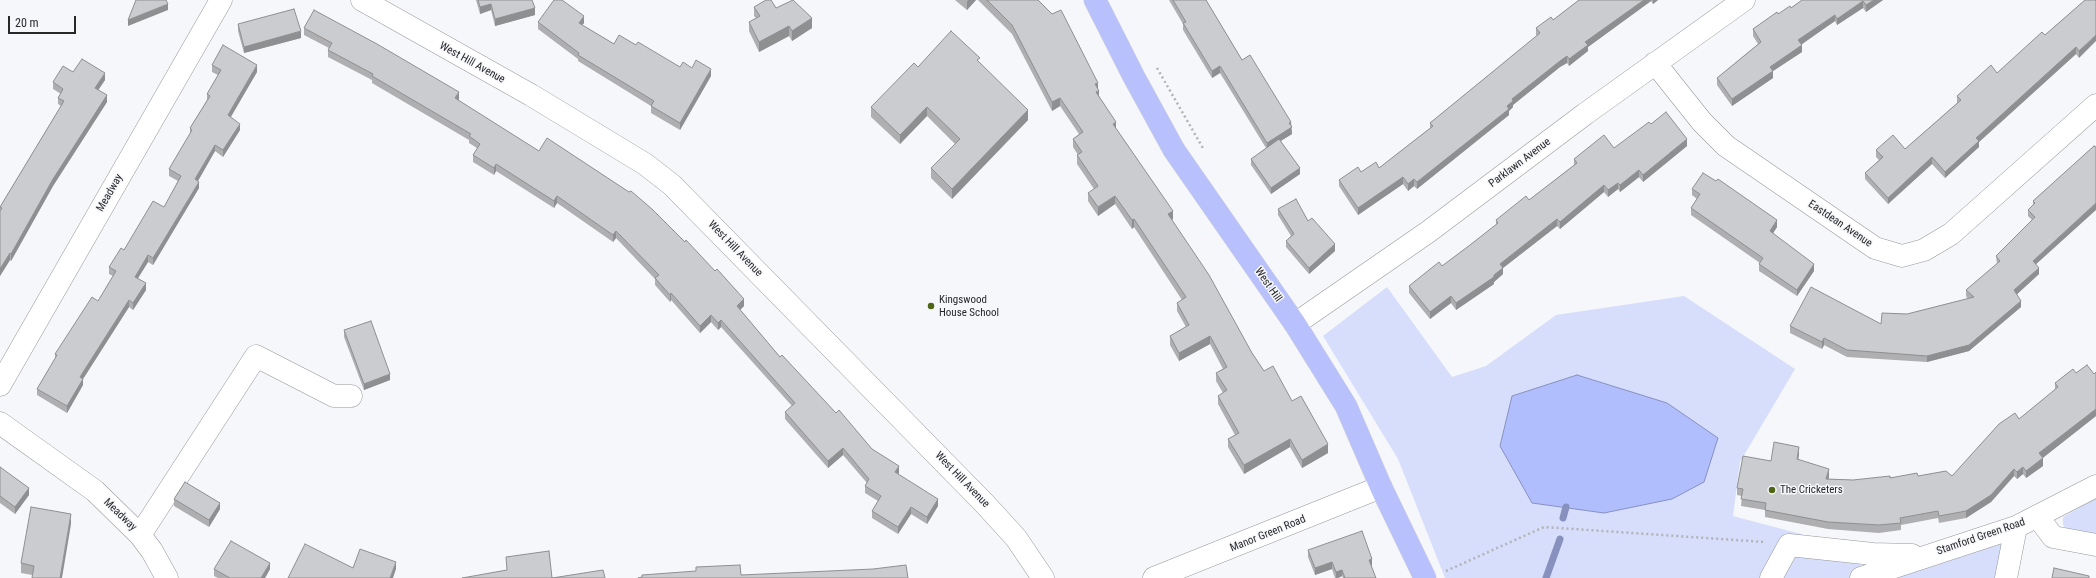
<!DOCTYPE html>
<html>
<head>
<meta charset="utf-8">
<style>
  body { margin:0 }
  #map { position:relative; width:2096px; height:578px; overflow:hidden; background:#f6f7fb; font-family:"Roboto Condensed",sans-serif }
  canvas { display:block }
  .scale { position:absolute; left:8px; top:16px; width:68px; height:18px; box-sizing:border-box; border:2px solid #282829; border-top:0; padding-left:5px; font-size:12px; line-height:14px; white-space:nowrap; color:#282829; -webkit-text-stroke:3px #f6f7fb; paint-order:stroke }
</style>
</head>
<body>
<div id="map">
<canvas width="2096" height="578"></canvas>
<div class="scale">20 m</div>
</div>
<script>
const ctx = document.querySelector('canvas').getContext('2d');
ctx.lineJoin = 'round';
function paint(path, color) { ctx.fillStyle = color; ctx.fill(path, 'evenodd'); }
const shape = rows => new Path2D(rows.map(r => 'M' + r).join(''));
function strokePath(path, color, width, dash) { ctx.strokeStyle = color; ctx.lineWidth = width; ctx.lineCap = dash ? 'butt' : 'round'; ctx.setLineDash(dash || []); ctx.stroke(path); }
function drawText(font, color, halo, rows, align = 'center') {
  ctx.font = font + ' "Roboto Condensed",sans-serif'; ctx.lineWidth = 3; ctx.setLineDash([]); ctx.textBaseline = 'middle'; ctx.strokeStyle = halo; ctx.fillStyle = color; for (const [text, x, y, turn = 0] of rows) {
    ctx.save(); ctx.translate(x, y); ctx.rotate((+turn || 0) * Math.PI / 180); ctx.textAlign = isNaN(turn) ? turn : align; if (halo) ctx.strokeText(text, 0, 0); ctx.fillText(text, 0, 0); ctx.restore();
  }
}
paint(shape([
  [1387,287,1452,377,1486,366,1556,315,1684,296,1795,369,1740,462,1733,516,1801,534,1855,554,1867,578,1445,578,1398,459,1323,336],
  [2096,498,2096,535,2066,530,2063,524,2063,517],
  [2007,537,1998,578,1881,578]
]), '#d7defb');
const water = shape([
  [1577,375,1667,403,1718,438,1704,482,1672,499,1604,513,1532,503,1500,446,1512,396,1577,375]
]);
paint(water, '#b1befe');
strokePath(water, '#8891be', 1);
strokePath(shape([
  [1563,518,1566,507],
  [1546,578,1560,539]
]), '#8891be', 7);
const minor = shape([
  [362,0,531,95,645,164,672,185,985,504,1016,538,1043,578],
  [1655,63,1702,122,1726,146,1875,248,1902,256,1924,250,1951,234,2096,105],
  [1295,324,1428,232,1585,114,1744,0],
  [0,385,221,0],
  [0,423,95,491,140,535,152,551,167,578],
  [2037,516,2053,537,2096,545],
  [140,535,256,356,334,396,351,396],
  [1154,578,1381,487],
  [1771,578,1789,545,1873,554,1912,555],
  [1861,578,2016,527,2096,486],
  [2006,578,2016,527]
]);
const major = shape([
  [1095,0,1134,77,1174,150,1295,324,1346,406,1381,487,1425,578]
]);
strokePath(minor, '#97989b', 23);
strokePath(major, '#d4d4d4', 23);
strokePath(shape([
  [1157,68,1204,150],
  [1446,571,1544,527,1765,542]
]), '#b2b3b6', 2.5, [2, 3]);
strokePath(minor, '#fff', 22);
strokePath(major, '#b8c1fb', 22);
paint(shape([
  [476,0,532,0,535,15,495,26,491,10,480,14],
  [955,0,976,0,967,10],
  [978,0,1038,0,1098,89,1099,96,1116,129,1173,219,1172,220,1252,353,1264,371,1292,401,1328,453,1302,468,1290,447,1244,474,1228,447,1228,439,1235,435,1218,404,1218,396,1223,393,1216,381,1216,373,1223,369,1210,344,1179,361,1170,345,1170,336,1186,327,1177,311,1177,303,1182,300,1134,227,1132,229,1115,204,1098,216,1088,201,1088,193,1094,189,1077,164,1077,155,1078,155,1073,147,1073,139,1079,134,1060,106,1052,111,1012,34],
  [1169,0,1206,0,1242,60,1291,127,1292,134,1281,141,1300,174,1271,194,1251,165,1251,159,1266,148,1220,73,1212,78,1183,30,1183,24],
  [1579,0,1658,0,1653,4,1651,1,1588,47,1588,51,1569,66,1567,63,1560,67,1513,105,1513,107,1509,111,1509,115,1417,189,1414,186,1408,191,1403,184,1358,215,1339,186,1339,180,1361,172,1379,168,1430,128,1430,123,1537,36,1536,35,1536,28,1553,20],
  [1802,0,1883,0,1866,12,1863,8,1837,25,1835,21,1801,44,1802,52,1773,71,1773,78,1732,106,1717,85,1717,78,1758,44,1753,36,1753,29,1778,14,1791,8],
  [2085,0,2079,58,2076,54,1979,142,1979,147,1945,178,1932,164,1888,204,1865,179,1865,173,1879,160,1876,157,1876,150,1905,149,1957,103,1957,96,1997,73,2045,35],
  [754,7,776,8,812,28,792,41,789,36,759,52,749,31,749,22,756,18,754,16],
  [538,22,584,23,582,25,614,44,636,45,680,67,692,68,711,76,680,130,651,113,651,106,578,61,578,59,538,29],
  [238,24,301,38,244,53,238,31],
  [304,28,459,99,458,100,744,306,740,310,780,357,872,449,899,473,898,474,938,506,927,524,911,514,898,534,872,518,872,511,878,501,865,493,865,486,867,483,843,455,828,468,785,419,785,412,792,406,721,327,718,330,711,322,700,333,671,300,670,302,655,285,655,279,616,238,613,242,557,203,554,208,496,171,494,175,473,162,473,155,477,148,469,143,469,140,372,83,372,80,328,57,328,50,329,48,304,35],
  [980,63,1028,120,952,199,931,178,931,168,955,144,927,116,900,144,871,117,871,107],
  [212,65,257,72,230,117,240,130,223,157,215,151,198,181,199,188,153,265,148,262,138,278,146,290,133,310,129,307,83,379,83,385,67,413,37,395,37,389,55,359,55,354,98,301,113,276,109,274,109,267,124,250,164,207,178,181,169,176,169,169,190,134,190,128,207,100,207,94,218,75,212,72],
  [73,72,105,80,98,90,107,102,53,186,11,261,10,260,0,276,0,207,61,106,58,104,58,98,61,94,53,89,53,82],
  [1651,124,1687,146,1643,182,1639,177,1620,192,1618,189,1608,197,1604,192,1560,229,1557,226,1503,268,1503,274,1494,282,1494,284,1456,310,1451,303,1430,319,1409,293,1409,286,1442,266,1470,245,1496,225,1496,220,1529,200,1574,165,1574,159,1614,148],
  [2094,146,2036,264,2039,274,2017,294,2021,307,1969,351,1927,362,1847,357,1824,345,1822,349,1790,333,1790,326,1881,324,1907,314,1968,299,1966,296,1966,290,1997,264,1996,256,2032,220,2028,216,2028,210,2033,205,2033,201],
  [1692,189,1777,227,1773,233,1814,271,1797,296,1759,271,1759,264,1760,263,1691,215,1691,208,1697,199,1692,195],
  [1278,209,1308,221,1335,251,1309,274,1286,247,1286,241,1291,236,1278,215],
  [344,330,390,380,364,390,344,337],
  [2096,372,2096,416,2042,458,2043,466,2026,478,2023,474,2017,479,2014,476,1991,502,1966,518,1939,523,1938,518,1901,525,1901,530,1879,533,1828,529,1765,517,1765,510,1741,506,1742,496,1737,495,1737,488,1771,461,1799,454,1798,460,1829,476,1829,479,1853,480,1918,476,1952,476,2019,419,2055,390,2055,383,2076,373,2094,374],
  [0,467,29,495,15,514,0,503],
  [174,499,220,509,209,527,174,506],
  [71,524,32,575,21,573,21,563],
  [1308,550,1372,565,1371,566,1376,578,1343,578,1342,576,1338,578,1335,578,1332,569,1315,575,1308,557],
  [214,569,270,569,265,578,218,578,214,576]
]), '#afafb2');
paint(shape([
  [968,0,976,0,967,10,967,2],
  [1644,0,1651,0,1651,1,1588,47,1588,51,1569,66,1569,59,1585,42],
  [1653,0,1658,0,1653,4],
  [1874,0,1883,0,1866,12,1866,5],
  [1863,1,1863,8,1837,25,1837,19],
  [168,4,168,10,128,26,128,20],
  [491,4,491,10,480,14,480,7],
  [535,8,535,15,495,26,495,19],
  [1835,15,1835,21,1798,47,1798,40],
  [584,16,584,23,579,29,579,23],
  [812,18,812,28,792,41,792,31],
  [789,26,789,36,759,52,759,42],
  [301,31,301,38,244,53,244,47],
  [2096,35,2096,41,2079,58,2079,51],
  [1802,45,1802,52,1773,71,1773,78,1732,106,1732,99,1770,67],
  [2076,47,2076,54,1979,142,1979,147,1945,178,1945,172,1976,138],
  [1567,56,1567,63,1560,67,1513,105,1513,107,1509,111,1509,115,1417,189,1417,182,1507,106,1512,99,1560,61],
  [257,65,257,72,228,122,228,115],
  [1220,66,1220,73,1212,78,1212,71],
  [711,69,711,76,680,130,680,123],
  [105,73,105,80,95,95,95,88],
  [1098,83,1098,91,1095,84],
  [1099,91,1099,100,1096,92],
  [459,92,459,99,455,105,455,98],
  [107,95,107,102,53,186,11,261,11,254,53,179],
  [1060,98,1060,106,1052,111,1052,102],
  [927,107,927,116,900,144,900,135],
  [1028,110,1028,120,952,199,952,189],
  [1116,122,1116,131,1113,124],
  [1291,122,1292,134,1267,149,1267,143,1289,123],
  [240,124,240,130,223,157,223,150],
  [1687,139,1687,146,1643,182,1643,175],
  [215,145,215,151,195,186,195,179],
  [1932,157,1932,164,1888,204,1888,198],
  [496,164,496,171,494,175,494,168],
  [1300,168,1300,174,1271,194,1271,188],
  [1639,170,1639,177,1620,192,1620,185],
  [1403,177,1403,184,1358,215,1358,208],
  [1414,179,1414,186,1408,191,1408,184],
  [199,182,199,188,153,265,153,258],
  [1618,183,1618,189,1608,197,1608,190],
  [1604,185,1604,192,1560,229,1560,222],
  [557,196,557,203,554,208,554,201],
  [1115,196,1115,204,1098,216,1098,207],
  [2096,203,2096,210,2033,267,2033,261],
  [1173,211,1173,219,1168,222,1168,214],
  [1134,219,1134,227,1132,229,1132,220],
  [1557,219,1557,226,1503,268,1503,274,1494,282,1494,284,1456,310,1456,303,1494,275,1500,264],
  [1777,220,1777,227,1770,238,1770,231],
  [616,231,616,238,613,242,613,235],
  [1335,244,1335,251,1309,274,1309,268],
  [10,253,10,260,0,276,0,269],
  [148,255,148,262,135,283,135,277],
  [1814,264,1814,271,1797,296,1797,290],
  [2039,268,2039,274,2014,297,2014,290],
  [146,283,146,290,133,310,133,303],
  [671,293,671,300,670,302,670,295],
  [1451,296,1451,303,1430,319,1430,312],
  [744,299,744,306,737,313,737,306],
  [129,300,129,307,83,379,83,385,67,413,67,406,80,377],
  [2021,301,2021,307,1969,351,1927,362,1927,356],
  [711,315,711,322,700,333,700,326],
  [721,320,721,327,718,330,718,323],
  [1210,336,1210,344,1179,361,1179,353],
  [1824,338,1824,345,1822,349,1822,342],
  [390,374,390,380,364,390,364,384],
  [2096,409,2096,416,2039,461,2039,453],
  [1290,439,1290,447,1244,474,1244,465],
  [1328,444,1328,453,1302,468,1302,460],
  [1799,447,1799,454,1797,467,1797,459],
  [843,448,843,455,828,468,828,461],
  [2043,458,2043,466,2026,478,2026,471],
  [899,466,899,473,895,479,895,472],
  [2023,467,2023,474,2017,479,2017,472],
  [1829,469,1829,476,1826,486,1826,479],
  [2014,469,2014,476,1991,502,1966,518,1966,511],
  [29,488,29,495,15,514,15,507],
  [938,499,938,506,927,524,927,517],
  [220,503,220,509,209,527,209,520],
  [911,507,911,514,898,534,898,527],
  [71,514,71,524,62,578,60,578],
  [1372,559,1372,565,1369,567,1369,560],
  [396,562,396,569,393,578,390,578],
  [1332,562,1332,569,1315,575,1315,568],
  [270,563,270,569,265,578,261,578],
  [1342,570,1342,576,1338,578,1336,578,1336,572]
]), '#8e8f91');
const building = shape([
  [136,0,166,0,168,4,128,20,136,0],
  [478,0,532,0,535,8,495,19,491,4,480,7,478,0],
  [554,0,562,0,584,16,579,23,614,44,619,35,636,45,638,42,680,67,683,62,692,68,696,60,711,69,680,123,651,106,654,101,578,55,579,53,538,22,554,0],
  [766,0,771,0,776,8,793,0,812,18,792,31,789,26,759,42,749,22,760,16,754,7,766,0],
  [987,0,1038,0,1052,14,1061,10,1098,83,1095,84,1099,91,1096,92,1116,122,1113,124,1173,211,1168,214,1209,275,1252,353,1264,371,1273,366,1292,401,1301,396,1328,444,1302,460,1290,439,1244,465,1228,439,1239,433,1218,396,1227,390,1216,373,1227,367,1210,336,1179,353,1170,336,1189,325,1177,303,1186,297,1134,219,1132,220,1115,196,1098,207,1088,193,1098,186,1077,155,1082,152,1073,139,1083,132,1060,98,1052,102,1012,25,987,0],
  [1173,0,1206,0,1242,60,1250,55,1291,122,1289,123,1292,127,1267,143,1220,66,1212,71,1183,23,1186,22,1173,0],
  [1579,0,1644,0,1585,42,1588,45,1569,59,1567,56,1560,61,1512,99,1513,101,1507,106,1509,109,1417,182,1414,179,1408,184,1403,177,1358,208,1339,180,1358,167,1361,172,1376,162,1379,168,1433,126,1430,123,1540,33,1536,28,1551,17,1553,20,1579,0],
  [1802,0,1874,0,1866,5,1863,1,1837,19,1835,15,1798,40,1802,45,1770,67,1773,71,1732,99,1717,78,1761,42,1753,29,1777,12,1778,14,1790,6,1791,8,1802,0],
  [2085,0,2096,0,2096,35,2079,51,2076,47,1976,138,1979,141,1945,172,1932,157,1888,198,1865,173,1883,157,1876,150,1893,135,1905,149,1961,100,1957,96,1991,65,1997,73,2042,32,2045,35,2085,0],
  [294,9,301,31,244,47,238,24,294,9],
  [314,10,377,44,459,92,455,98,539,151,547,138,629,192,631,191,652,209,685,242,686,240,715,271,717,269,744,299,737,306,780,357,782,355,836,413,839,410,872,449,899,466,895,472,938,499,927,517,911,507,898,527,872,511,881,496,865,486,869,479,843,448,828,461,785,412,795,403,721,320,718,323,711,315,700,326,671,293,670,295,655,278,659,275,616,231,613,235,557,196,554,201,496,164,494,168,473,155,480,144,469,136,471,134,372,76,373,74,328,50,332,43,304,28,314,10],
  [951,31,980,58,977,60,1028,110,952,189,931,168,960,139,927,107,900,135,871,107,914,63,918,67,951,31],
  [223,45,257,65,228,115,240,124,223,150,215,145,195,179,199,182,153,258,148,255,135,277,146,283,133,303,129,300,80,377,83,379,67,406,37,389,57,355,55,354,92,297,98,301,116,271,109,267,121,248,124,250,153,201,164,207,181,176,169,169,192,130,190,128,210,96,207,94,221,70,212,65,223,45],
  [82,59,105,73,95,88,107,95,53,179,11,254,10,253,0,269,0,211,2,208,0,207,64,101,58,98,63,89,53,82,63,66,73,72,82,59],
  [1666,112,1687,139,1643,175,1639,170,1620,185,1618,183,1608,190,1604,185,1560,222,1557,219,1500,264,1503,268,1494,275,1494,277,1456,303,1451,296,1430,312,1409,286,1439,262,1442,266,1470,245,1498,223,1496,220,1526,196,1529,200,1577,163,1574,159,1604,135,1614,148,1649,122,1651,124,1666,112],
  [1279,139,1300,168,1271,188,1251,159,1279,139],
  [2094,146,2096,147,2096,203,2033,261,2039,268,2014,290,2021,301,1969,345,1927,356,1847,350,1824,338,1822,342,1790,326,1811,287,1881,324,1882,313,1907,314,1974,297,1966,290,2000,261,1996,256,2035,217,2028,210,2035,203,2033,201,2094,146],
  [1703,173,1716,181,1718,179,1777,220,1770,231,1814,264,1797,290,1759,264,1763,258,1691,208,1700,194,1692,189,1703,173],
  [1296,199,1308,221,1312,218,1335,244,1309,268,1286,241,1294,234,1278,209,1296,199],
  [371,321,390,374,364,384,344,330,371,321],
  [2087,365,2094,374,2096,372,2096,409,2039,453,2043,458,2026,471,2023,467,2017,472,2014,469,1991,495,1966,511,1939,516,1938,511,1900,518,1901,523,1879,525,1828,522,1765,510,1766,503,1741,499,1743,489,1737,488,1743,456,1771,461,1774,442,1799,447,1797,459,1829,469,1826,479,1853,480,1890,476,1890,478,1917,473,1918,476,1946,471,1952,476,1999,424,2015,413,2019,419,2058,387,2055,383,2073,369,2076,373,2087,365],
  [0,467,29,488,15,507,0,496,0,467],
  [185,482,220,503,209,520,174,499,185,482],
  [31,507,71,514,60,578,32,578,34,566,21,563,31,507],
  [1362,531,1372,559,1369,560,1376,578,1345,578,1342,570,1336,572,1332,562,1315,568,1308,550,1362,531],
  [231,541,270,563,261,578,230,578,214,569,231,541],
  [305,544,353,568,360,549,396,562,390,578,288,578,305,544],
  [549,551,552,578,603,570,605,578,462,578,507,570,506,557,549,551],
  [740,565,741,575,873,569,906,565,908,578,638,578,642,577,642,575,696,571,696,567,740,565],
  [2054,568,2089,576,2089,578,2052,578,2054,568]
]);
paint(building, '#cbcccf');
strokePath(building, '#8e8f91', 1);
for (const [x, y, r, color] of [
  [931,306,4,"#4d6514"],
  [1772,490,4,"#4d6514"]
]) { const dot = new Path2D(); dot.arc(x, y, r, 0, 2 * Math.PI); ctx.fillStyle = color; ctx.fill(dot); strokePath(dot, '#f6f7fb', 1.5); }
drawText('11px', '#282829', '#f6f7fb', [
  ["West Hill Avenue",472,63,29],
  ["Parklawn Avenue",1520,163,-37],
  ["Meadway",110,193,-60],
  ["Eastdean Avenue",1840,224,34],
  ["West Hill Avenue",735,249,46],
  ["West Hill",1268,285,55],
  ["West Hill Avenue",962,480,46],
  ["Meadway",120,515,44],
  ["Manor Green Road",1268,534,-22],
  ["Stamford Green Road",1981,537,-19]
]);
drawText('11px', '#282829', '#f6f7fb', [
  ["Kingswood",939,300],
  ["House School",939,313],
  ["The Cricketers",1780,490]
], 'left');
</script>
</body>
</html>
